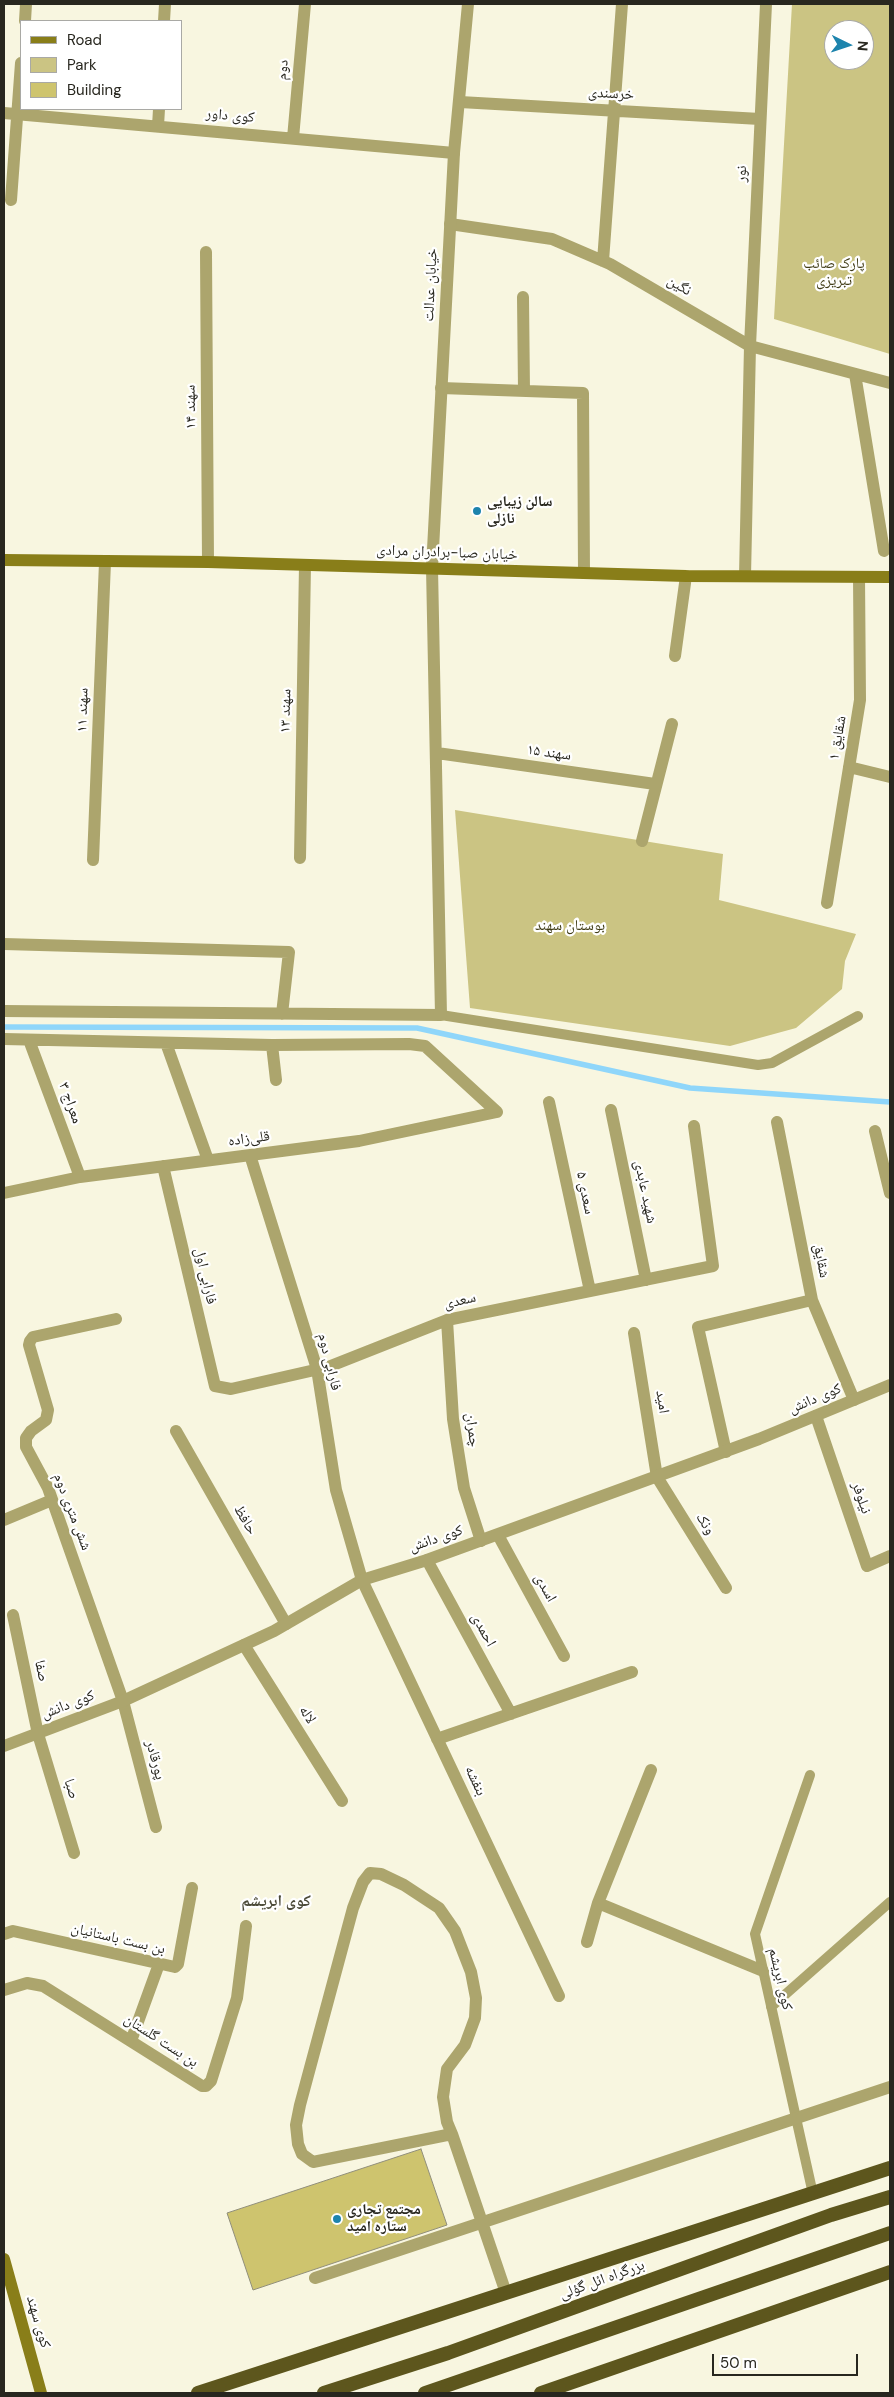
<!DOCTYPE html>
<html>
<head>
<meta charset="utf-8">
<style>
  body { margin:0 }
  #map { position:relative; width:894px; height:2397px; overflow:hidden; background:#f8f6e0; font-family:"DM Sans",sans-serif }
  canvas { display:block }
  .frame { position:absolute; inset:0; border:5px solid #28271f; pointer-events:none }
  .legend { position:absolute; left:20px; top:20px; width:162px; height:90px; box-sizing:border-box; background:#fff; border:1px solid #a9a9a5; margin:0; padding:6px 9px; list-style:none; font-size:15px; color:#28271f }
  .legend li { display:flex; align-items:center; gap:10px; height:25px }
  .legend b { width:25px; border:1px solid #a9a9a5 }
  .north { position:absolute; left:824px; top:20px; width:50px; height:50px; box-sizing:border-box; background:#fff; border:1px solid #a9a9a5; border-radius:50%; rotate:94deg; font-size:14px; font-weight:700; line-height:20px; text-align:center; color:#28271f }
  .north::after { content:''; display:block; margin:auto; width:18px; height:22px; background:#1d84ad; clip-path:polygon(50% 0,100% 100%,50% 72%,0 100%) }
  .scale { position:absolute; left:712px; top:2354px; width:146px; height:22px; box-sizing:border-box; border:2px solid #28271f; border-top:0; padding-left:6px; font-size:15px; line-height:18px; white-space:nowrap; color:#28271f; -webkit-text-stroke:4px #fff; paint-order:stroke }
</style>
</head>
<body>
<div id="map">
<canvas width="894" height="2397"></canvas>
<div class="frame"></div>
<ul class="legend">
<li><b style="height:6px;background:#897e19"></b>Road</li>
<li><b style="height:14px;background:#cbc483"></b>Park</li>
<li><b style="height:14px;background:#cec46e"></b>Building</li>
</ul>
<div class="north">N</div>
<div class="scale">50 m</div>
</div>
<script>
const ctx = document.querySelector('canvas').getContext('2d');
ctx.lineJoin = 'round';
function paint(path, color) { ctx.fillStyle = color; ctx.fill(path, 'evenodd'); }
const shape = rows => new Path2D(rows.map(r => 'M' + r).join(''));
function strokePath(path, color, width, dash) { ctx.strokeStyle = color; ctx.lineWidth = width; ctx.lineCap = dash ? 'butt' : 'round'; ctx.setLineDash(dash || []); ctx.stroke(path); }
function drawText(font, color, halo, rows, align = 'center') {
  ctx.font = font + ' "DM Sans","Noto Naskh Arabic",sans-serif'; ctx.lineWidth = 4.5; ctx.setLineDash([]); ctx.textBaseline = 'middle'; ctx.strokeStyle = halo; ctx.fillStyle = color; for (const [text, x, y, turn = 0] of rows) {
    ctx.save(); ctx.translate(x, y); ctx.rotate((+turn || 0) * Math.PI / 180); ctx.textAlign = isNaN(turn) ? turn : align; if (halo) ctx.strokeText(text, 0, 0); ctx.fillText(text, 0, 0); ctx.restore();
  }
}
paint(shape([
  [792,4,890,4,890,354,774,319],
  [834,30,864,30,864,60,834,60],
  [455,810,723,854,719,900,856,934,845,961,842,989,796,1028,730,1046,470,1008]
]), '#cbc483');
strokePath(shape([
  [4,1027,417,1028,690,1088,890,1102]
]), '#8fd6fa', 5.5);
const building = shape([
  [421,2149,447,2225,253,2290,227,2213,421,2149]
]);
paint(building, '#cec46e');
strokePath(building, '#908e7a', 1);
strokePath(shape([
  [441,1015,758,1065,772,1063,858,1016],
  [810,1775,755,1934,813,2194],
  [771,2007,890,1902]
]), '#aca56d', 10);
strokePath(shape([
  [25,21,26,4],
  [164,21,165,4],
  [460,102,760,119],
  [4,113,454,153],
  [158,126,159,109],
  [293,138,305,4],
  [11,200,21,63],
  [450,224,552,239,610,264,750,346,890,383],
  [206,252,208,562],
  [603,261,622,4],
  [523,297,524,391],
  [855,374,884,551],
  [441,388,583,393,584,573],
  [745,576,750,346,766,4],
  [675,656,686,576],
  [437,753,655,784],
  [849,767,890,777],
  [642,841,672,724],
  [300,858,305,565],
  [93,860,105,562],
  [827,903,860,700,859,577],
  [4,944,289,952,282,1014],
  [4,1011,441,1015,432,568],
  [4,1039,272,1045,409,1044,425,1046,497,1112],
  [29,1040,80,1177],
  [166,1043,208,1160],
  [272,1045,276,1080],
  [549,1102,590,1291],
  [611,1110,646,1280],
  [777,1122,812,1300,854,1400],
  [875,1131,890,1193],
  [250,1155,317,1369,336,1490,362,1580,559,1996],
  [163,1166,215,1386,231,1389,328,1367,447,1320,713,1266,694,1126],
  [4,1193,80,1177,359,1141,497,1112],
  [116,1319,33,1337,30,1341,29,1345,48,1410,46,1420,31,1431,26,1438,26,1447,48,1488,123,1701,156,1827],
  [447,1320,453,1419,464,1488,481,1541],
  [634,1333,657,1477,726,1588],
  [816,1416,867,1566,890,1556],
  [176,1431,286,1624],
  [726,1452,698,1327,812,1300],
  [4,1520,52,1500],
  [498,1535,564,1656],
  [427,1560,511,1714],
  [13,1615,38,1734,74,1853],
  [244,1645,342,1801],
  [437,1739,632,1672],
  [598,1903,763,1971],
  [4,1934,13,1931,175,1967,178,1964,192,1888],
  [587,1942,598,1903,651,1770],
  [4,1990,27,1983,43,1986,202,2086,206,2086,211,2081,237,1998,246,1926],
  [131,2041,159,1964],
  [452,2134,313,2162,302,2154,298,2144,296,2125,300,2105,353,1908,363,1882,370,1873,381,1874,404,1885,439,1908,455,1931,471,1972,476,1998,475,2018,465,2045,447,2069,443,2097,447,2122,452,2134,506,2293],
  [315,2278,890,2087]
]), '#aca56d', 12);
strokePath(shape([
  [432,568,454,153,468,4],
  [4,1746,123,1701,274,1631,362,1580,427,1560,759,1439,890,1385]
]), '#aca56d', 12);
strokePath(shape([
  [4,560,208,562,686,576,890,577],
  [4,2259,41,2393]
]), '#897e19', 12);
strokePath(shape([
  [198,2393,890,2168],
  [324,2393,448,2353,831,2215,890,2197],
  [425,2393,890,2233],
  [541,2393,890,2272]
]), '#5d561d', 14);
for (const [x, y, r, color] of [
  [477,511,5,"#1d84ad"],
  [337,2219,5,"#1d84ad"]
]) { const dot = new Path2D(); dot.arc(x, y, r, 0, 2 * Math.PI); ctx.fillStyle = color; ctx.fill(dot); strokePath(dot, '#fff', 2); }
drawText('15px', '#28271f', '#fff', [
  ["دوم",283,70,-85],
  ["خرسندی",611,94,3],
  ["کوی داور",230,116,5],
  ["نور",742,174,-88],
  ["خیابان عدالت",431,285,-87],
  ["نگین",679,286,30],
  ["سهند ۱۴",191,407,-91],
  ["خیابان صبا-برادران مرادی",447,553,2],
  ["سهند ۱۱",83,710,-88],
  ["سهند ۱۳",286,711,-89],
  ["شقایق ۱",838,738,-80],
  ["سهند ۱۵",549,753,8],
  ["معراج ۳",70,1103,70],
  ["قلی‌زاده",249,1139,-7],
  ["شهید عابدی",645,1192,78],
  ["سعدی ۵",585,1193,78],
  ["شقایق",821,1261,79],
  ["فارابی اول",205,1276,77],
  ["سعدی",460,1301,-13],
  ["فارابی دوم",329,1362,76],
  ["کوی دانش",815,1399,-23],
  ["امید",662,1402,81],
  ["چمران",472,1430,83],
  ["نیلوفر",861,1498,71],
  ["شش متری دوم",72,1512,69],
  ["حافظ",245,1520,60],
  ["ونک",705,1524,58],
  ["کوی دانش",436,1539,-19],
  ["اسدی",545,1588,61],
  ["احمدی",483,1630,61],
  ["صفا",41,1671,78],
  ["کوی دانش",68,1705,-21],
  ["لاله",307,1715,58],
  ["پورقادر",155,1760,75],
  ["بنفشه",475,1781,65],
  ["صبا",71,1789,73],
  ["بن بست باستانیان",118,1939,13],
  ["کوی ابریشم",780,1979,77],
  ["بن بست گلستان",161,2041,33],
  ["بزرگراه ائل گؤلی",602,2280,-20],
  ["کوی سهند",38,2322,74]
]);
drawText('15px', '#403c16', '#fff', [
  ["پارک صائب",834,264],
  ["تبریزی",834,281],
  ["بوستان سهند",570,926]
]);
drawText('bold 15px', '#28271f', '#fff', [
  ["سالن زیبایی",487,502],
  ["نازلی",487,519],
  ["مجتمع تجاری",347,2210],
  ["ستاره امید",347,2227]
], 'left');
drawText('bold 16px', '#4c4b39', '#fff', [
  ["کوی ابریشم",276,1902]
]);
</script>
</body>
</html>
